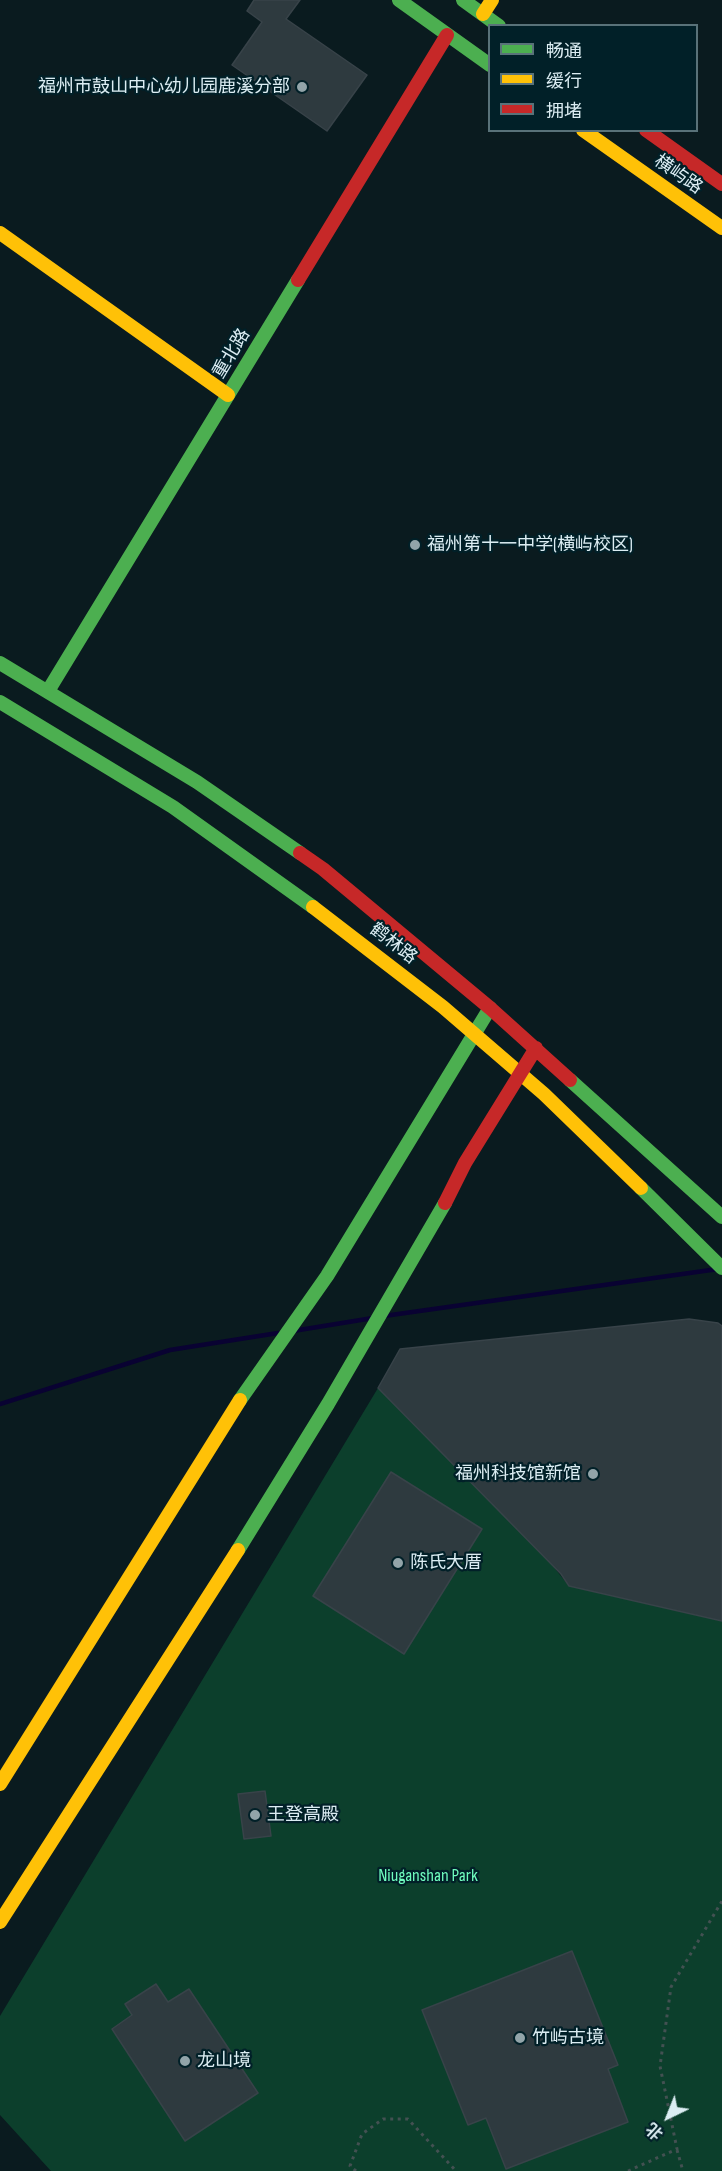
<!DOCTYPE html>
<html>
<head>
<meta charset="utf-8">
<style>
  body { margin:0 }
  #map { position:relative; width:722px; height:2171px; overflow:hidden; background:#0a1b1f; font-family:"Sofia Sans Condensed","Noto Sans SC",sans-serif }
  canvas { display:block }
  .legend { position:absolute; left:488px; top:24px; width:210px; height:108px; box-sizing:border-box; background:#012028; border:2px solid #597279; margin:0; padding:8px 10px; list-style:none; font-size:18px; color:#dcedf3 }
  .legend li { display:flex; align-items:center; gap:12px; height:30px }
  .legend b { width:30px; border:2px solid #597279 }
  .north { position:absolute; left:638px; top:2087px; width:60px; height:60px; -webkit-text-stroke:4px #012028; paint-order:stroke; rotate:223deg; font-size:16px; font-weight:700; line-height:24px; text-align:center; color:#dcedf3 }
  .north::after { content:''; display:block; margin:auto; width:21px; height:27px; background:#dcedf3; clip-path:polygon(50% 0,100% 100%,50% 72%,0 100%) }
</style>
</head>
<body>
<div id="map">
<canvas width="722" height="2171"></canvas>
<ul class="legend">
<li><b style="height:8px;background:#4caf50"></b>畅通</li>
<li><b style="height:8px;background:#ffc107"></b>缓行</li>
<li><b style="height:8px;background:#c62828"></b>拥堵</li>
</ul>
<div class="north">北</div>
</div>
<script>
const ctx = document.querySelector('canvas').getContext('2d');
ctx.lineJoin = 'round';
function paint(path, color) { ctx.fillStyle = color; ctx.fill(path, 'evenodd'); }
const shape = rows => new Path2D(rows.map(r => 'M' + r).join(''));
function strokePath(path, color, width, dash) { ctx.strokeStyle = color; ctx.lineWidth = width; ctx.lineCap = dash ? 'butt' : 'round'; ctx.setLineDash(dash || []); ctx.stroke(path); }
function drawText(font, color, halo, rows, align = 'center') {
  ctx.font = font + ' "Sofia Sans Condensed","Noto Sans SC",sans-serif'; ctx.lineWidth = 4.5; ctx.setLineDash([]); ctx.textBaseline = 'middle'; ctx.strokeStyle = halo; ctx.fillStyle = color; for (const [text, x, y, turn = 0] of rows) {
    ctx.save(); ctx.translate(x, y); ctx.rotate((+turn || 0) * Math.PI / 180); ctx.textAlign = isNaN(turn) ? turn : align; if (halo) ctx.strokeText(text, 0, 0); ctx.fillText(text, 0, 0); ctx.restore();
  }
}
paint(shape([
  [378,1388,548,1560,569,1586,722,1621,722,2171,51,2171,0,2115,0,2016]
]), '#0c3f2c');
strokePath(shape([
  [384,1316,718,1269],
  [293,1331,373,1318],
  [0,1404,170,1350,278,1333]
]), '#090232', 4.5);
const building = shape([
  [254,0,300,0,286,19,367,75,327,131,232,65,262,22,247,11,254,0],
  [689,1319,718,1323,722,1326,722,1621,569,1586,561,1574,378,1388,400,1349,689,1319],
  [391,1472,482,1529,404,1654,313,1596,391,1472],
  [265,1791,271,1836,244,1839,238,1794,265,1791],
  [572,1951,618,2065,608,2069,628,2122,506,2169,486,2118,468,2125,422,2010,572,1951],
  [156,1984,168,2002,189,1989,258,2093,185,2141,112,2029,132,2015,125,2004,156,1984]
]);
paint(building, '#2e3a3f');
strokePath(building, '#384349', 1.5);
strokePath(shape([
  [677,2150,683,2171],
  [356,2171,350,2166,362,2134,383,2119,408,2119,456,2171],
  [628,2171,677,2149,660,2066,671,1987,722,1901]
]), '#435152', 3, [3, 4.5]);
strokePath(shape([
  [399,0,490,65],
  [463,0,499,26],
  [0,663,197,782,300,853],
  [48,691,298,280],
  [0,702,173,807,313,907],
  [570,1080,722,1217],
  [641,1188,722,1268],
  [240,1400,327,1276,490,1008],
  [238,1550,328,1404,445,1203]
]), '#4caf50', 14);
strokePath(shape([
  [483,14,492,0],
  [583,130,722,228],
  [0,233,228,395],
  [313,907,443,1007,544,1094,641,1188],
  [0,1784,240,1400],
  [0,1922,238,1550]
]), '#ffc107', 14);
strokePath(shape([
  [646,130,722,184],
  [298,280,447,35],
  [300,853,323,869,490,1008,570,1080],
  [445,1203,465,1163,536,1048]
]), '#c62828', 14);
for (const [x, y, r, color] of [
  [302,87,6,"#92a4a9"],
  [415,545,6,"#92a4a9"],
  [593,1474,6,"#92a4a9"],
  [398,1563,6,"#92a4a9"],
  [255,1815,6,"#92a4a9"],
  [520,2038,6,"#92a4a9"],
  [185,2061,6,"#92a4a9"]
]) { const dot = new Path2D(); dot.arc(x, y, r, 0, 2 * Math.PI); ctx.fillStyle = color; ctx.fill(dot); strokePath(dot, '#012028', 2); }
drawText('18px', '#dcedf3', '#012028', [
  ["福州市鼓山中心幼儿园鹿溪分部",290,87,"right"],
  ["福州第十一中学(横屿校区)",427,545],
  ["福州科技馆新馆",581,1474,"right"],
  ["陈氏大厝",410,1563],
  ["王登高殿",267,1815],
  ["竹屿古境",532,2038],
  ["龙山境",197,2061]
], 'left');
drawText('18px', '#dcedf3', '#012028', [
  ["横屿路",678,175,35],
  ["重北路",232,354,-59],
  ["鹤林路",393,944,38]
]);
drawText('18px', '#6ffcbe', '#012028', [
  ["Niuganshan Park",428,1876]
]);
</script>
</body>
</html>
